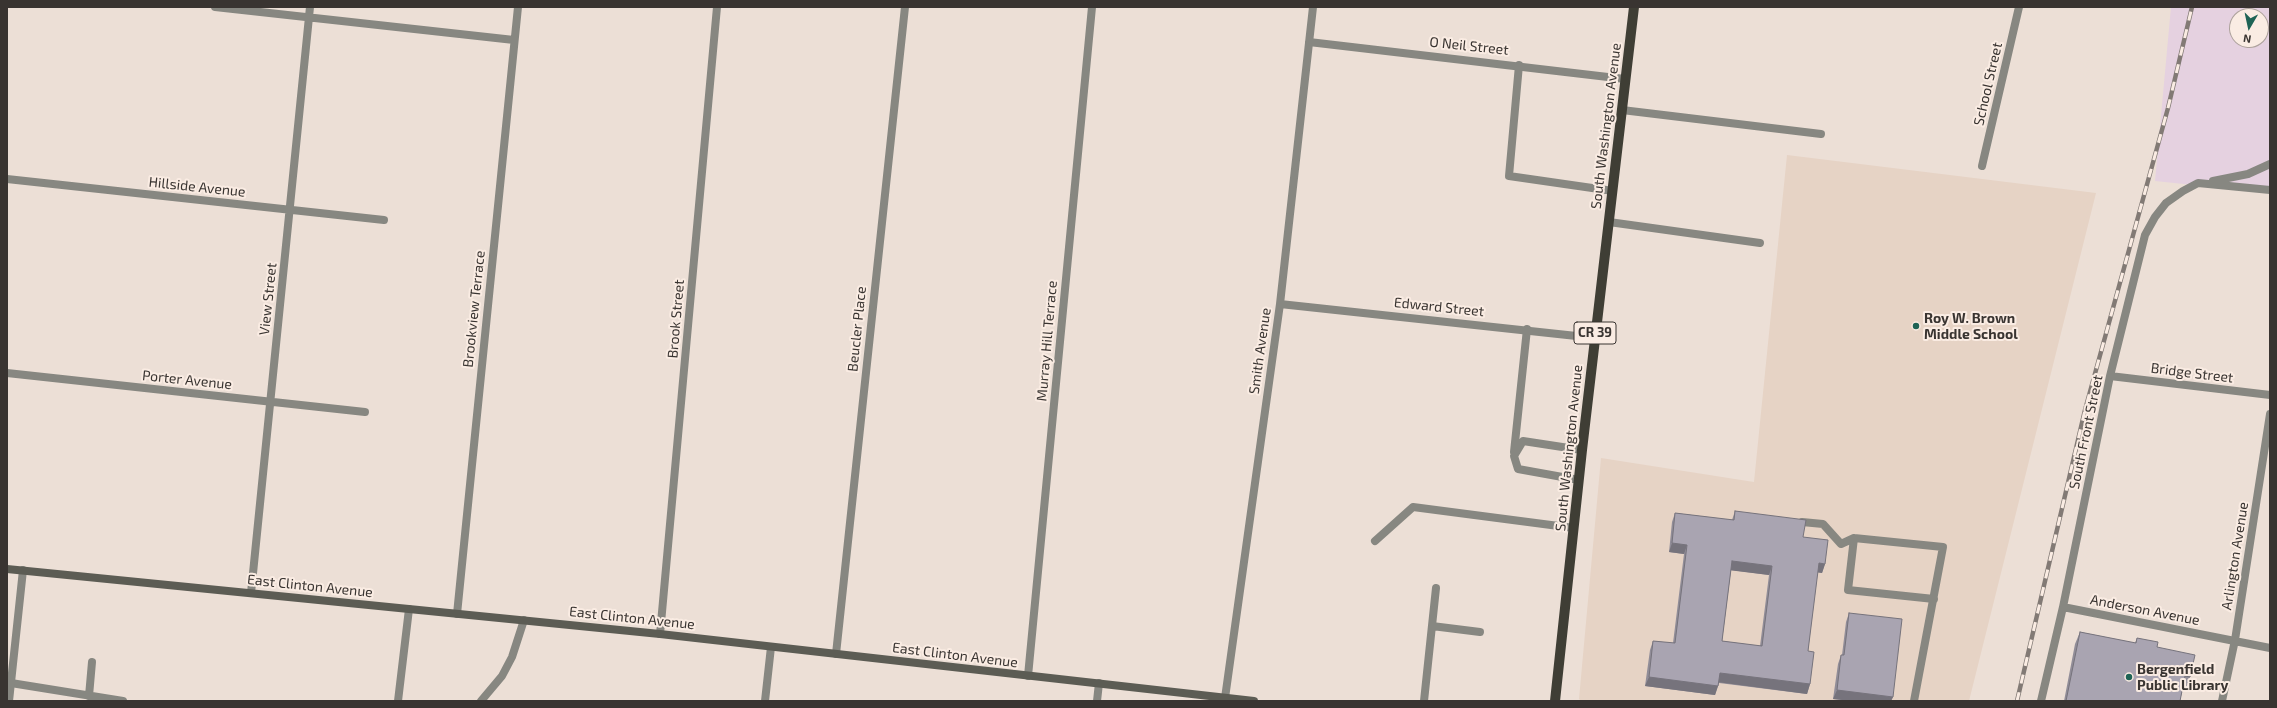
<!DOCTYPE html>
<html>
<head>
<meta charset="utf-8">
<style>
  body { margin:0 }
  #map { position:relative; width:2277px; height:708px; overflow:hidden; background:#ecdfd6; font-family:"Exo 2",sans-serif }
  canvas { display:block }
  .frame { position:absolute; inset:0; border:8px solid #393431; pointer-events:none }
  .north { position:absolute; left:2229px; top:8px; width:40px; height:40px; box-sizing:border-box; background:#faece3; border:1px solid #ada29c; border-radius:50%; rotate:189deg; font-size:11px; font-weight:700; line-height:16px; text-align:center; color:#393431 }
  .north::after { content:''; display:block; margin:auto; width:14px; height:18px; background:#1e6355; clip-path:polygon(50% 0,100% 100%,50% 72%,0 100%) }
</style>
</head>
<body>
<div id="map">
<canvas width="2277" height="708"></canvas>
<div class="frame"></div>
<div class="north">N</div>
</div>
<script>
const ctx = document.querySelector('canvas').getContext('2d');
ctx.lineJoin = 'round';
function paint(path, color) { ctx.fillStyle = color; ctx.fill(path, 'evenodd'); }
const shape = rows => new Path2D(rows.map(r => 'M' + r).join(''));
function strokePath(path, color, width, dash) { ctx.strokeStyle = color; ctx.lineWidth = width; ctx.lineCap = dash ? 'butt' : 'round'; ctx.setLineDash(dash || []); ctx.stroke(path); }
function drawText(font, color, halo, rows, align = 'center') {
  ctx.font = font + ' "Exo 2",sans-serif'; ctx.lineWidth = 4; ctx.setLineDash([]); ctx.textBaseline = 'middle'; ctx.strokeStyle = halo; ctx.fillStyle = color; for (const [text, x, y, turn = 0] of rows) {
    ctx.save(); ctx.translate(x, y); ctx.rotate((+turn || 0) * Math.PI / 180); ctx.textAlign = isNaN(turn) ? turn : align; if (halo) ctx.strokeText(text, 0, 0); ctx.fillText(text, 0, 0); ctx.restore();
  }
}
paint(shape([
  [1787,155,2096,193,1969,701,1581,701,1579,699,1601,458,1754,482]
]), '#e6d3c5');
paint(shape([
  [2171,7,2270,7,2270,193,2155,181],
  [2237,16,2261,16,2261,40,2237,40]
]), '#e5d1e0');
strokePath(shape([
  [1519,65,1509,176,1613,191],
  [1622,110,1821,134],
  [1609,222,1760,243],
  [1514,452,1527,329],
  [1579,480,1518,469,1514,456,1523,441,1582,450],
  [1802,522,1823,524,1841,544,1854,538,1943,547,1914,701],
  [1854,538,1848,590,1934,599],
  [1375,541,1413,507,1574,528],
  [1432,626,1480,632],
  [11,683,123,701],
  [89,696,92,662],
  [398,701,409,609],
  [481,701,502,676,512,657,524,620],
  [1424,701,1436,588]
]), '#878781', 8);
strokePath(shape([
  [215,7,514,40],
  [1309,42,1625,79],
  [1982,166,2019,7],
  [7,179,384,220],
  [2213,181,2248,174,2270,164],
  [1280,304,1595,338],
  [7,373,365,412],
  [2110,376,2270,395],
  [251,593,310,7],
  [2063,607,2270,648],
  [457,614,518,7],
  [660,634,717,7],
  [836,654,905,7],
  [1028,676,1092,7],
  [1225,698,1280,304,1313,7],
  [9,701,23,570],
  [765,701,771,647],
  [1097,701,1099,683],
  [2041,701,2063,607,2110,376,2145,235,2155,217,2166,203,2183,191,2198,183,2270,190],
  [2222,701,2235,640,2270,414]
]), '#878781', 8);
strokePath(shape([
  [7,569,660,634,1254,701]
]), '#5c5c54', 8);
strokePath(shape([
  [1555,701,1582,450,1634,7]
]), '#3f3e35', 10);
const rail = shape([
  [2017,701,2085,410,2168,108,2192,7]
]);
strokePath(rail, '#827a75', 4.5);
strokePath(rail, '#faece3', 3, [9]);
paint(shape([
  [1735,511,1803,537,1825,564,1822,573,1817,572,1808,651,1810,684,1807,694,1719,683,1715,695,1645,686,1650,650,1653,641,1673,643,1684,554,1669,552,1672,522,1675,513,1732,520],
  [1731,570,1769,575,1760,646,1722,641],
  [1849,613,1893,697,1891,701,1851,701,1833,699,1838,664,1841,655,1842,655,1846,622],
  [2080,632,2135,643,2137,638,2157,647,2190,677,2186,688,2183,688,2180,701,2064,701,2075,644]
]), '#918d98');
paint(shape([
  [1672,543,1687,545,1684,554,1669,552],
  [1732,561,1772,566,1769,575,1728,570],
  [1819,563,1825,564,1822,573,1815,572],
  [1720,673,1810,684,1807,694,1717,682],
  [1649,677,1718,686,1715,695,1645,686],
  [1837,690,1893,697,1891,701,1851,701,1833,699]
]), '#76737c');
const building = shape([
  [1735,511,1806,520,1803,537,1828,540,1825,564,1819,563,1808,651,1814,652,1810,684,1720,673,1718,686,1649,677,1653,641,1675,643,1687,545,1672,543,1675,513,1734,520,1735,511],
  [1732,561,1772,566,1762,646,1722,641,1732,561],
  [1849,613,1902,619,1893,697,1837,690,1841,655,1844,655,1849,613],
  [2080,632,2136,643,2137,638,2158,642,2157,647,2195,655,2190,677,2185,676,2180,701,2066,701,2080,632]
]);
paint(building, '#a9a4b1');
strokePath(building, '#76737c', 1);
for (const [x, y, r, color] of [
  [1916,326,4,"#1e6355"],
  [2129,677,4,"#1e6355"]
]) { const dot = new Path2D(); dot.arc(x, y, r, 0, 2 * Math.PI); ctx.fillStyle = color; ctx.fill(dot); strokePath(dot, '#faece3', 1.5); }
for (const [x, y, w] of [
  [1595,333,42]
]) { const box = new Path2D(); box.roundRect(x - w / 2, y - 11, w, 22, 3); ctx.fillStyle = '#faece3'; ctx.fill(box); strokePath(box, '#393431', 1); }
drawText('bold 13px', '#393431', null, [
  ["CR 39",1595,333]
]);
drawText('14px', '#393431', '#faece3', [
  ["O Neil Street",1469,46,6],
  ["School Street",1988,84,-77],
  ["South Washington Avenue",1606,126,-83],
  ["Hillside Avenue",197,187,6],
  ["View Street",268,299,-84],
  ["Edward Street",1439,307,6],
  ["Brookview Terrace",474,309,-84],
  ["Brook Street",676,319,-85],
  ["Beucler Place",857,329,-84],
  ["Murray Hill Terrace",1047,341,-85],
  ["Smith Avenue",1260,351,-82],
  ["Bridge Street",2192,373,7],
  ["Porter Avenue",187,380,6],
  ["South Front Street",2086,432,-78],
  ["South Washington Avenue",1569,448,-84],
  ["Arlington Avenue",2235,556,-81],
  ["East Clinton Avenue",310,586,6],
  ["Anderson Avenue",2145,610,11],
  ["East Clinton Avenue",632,618,6],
  ["East Clinton Avenue",955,655,7]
]);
drawText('bold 14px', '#393431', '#faece3', [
  ["Roy W. Brown",1924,318],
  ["Middle School",1924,334],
  ["Bergenfield",2137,669],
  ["Public Library",2137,685]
], 'left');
</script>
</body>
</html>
